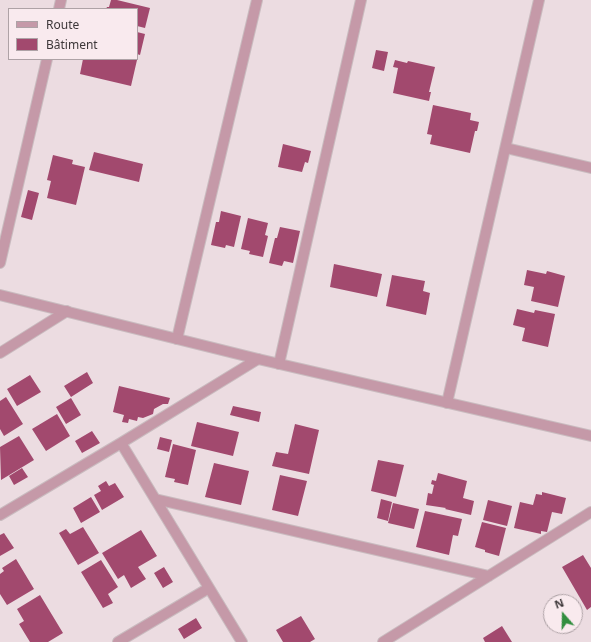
<!DOCTYPE html>
<html>
<head>
<meta charset="utf-8">
<style>
  body { margin:0 }
  #map { position:relative; width:591px; height:642px; overflow:hidden; background:#ecdce1; font-family:"Noto Sans",sans-serif }
  canvas { display:block }
  .legend { position:absolute; left:8px; top:8px; width:130px; height:52px; box-sizing:border-box; background:#f9eaee; border:1px solid #aea2a6; margin:0; padding:5px 7px; list-style:none; font-size:12px; color:#3d3739 }
  .legend li { display:flex; align-items:center; gap:8px; height:20px }
  .legend b { width:20px; border:1px solid #aea2a6 }
  .north { position:absolute; left:543px; top:594px; width:40px; height:40px; box-sizing:border-box; background:#f9eaee; border:1px solid #aea2a6; border-radius:50%; rotate:340deg; font-size:11px; font-weight:700; line-height:16px; text-align:center; color:#3d3739 }
  .north::after { content:''; display:block; margin:auto; width:14px; height:18px; background:#328e3f; clip-path:polygon(50% 0,100% 100%,50% 72%,0 100%) }
</style>
</head>
<body>
<div id="map">
<canvas width="591" height="642"></canvas>
<ul class="legend">
<li><b style="height:5px;background:#c599a8"></b>Route</li>
<li><b style="height:11px;background:#a2496e"></b>Bâtiment</li>
</ul>
<div class="north">N</div>
</div>
<script>
const ctx = document.querySelector('canvas').getContext('2d');
ctx.lineJoin = 'round';
function paint(path, color) { ctx.fillStyle = color; ctx.fill(path, 'evenodd'); }
const shape = rows => new Path2D(rows.map(r => 'M' + r).join(''));
function strokePath(path, color, width, dash) { ctx.strokeStyle = color; ctx.lineWidth = width; ctx.lineCap = dash ? 'butt' : 'round'; ctx.setLineDash(dash || []); ctx.stroke(path); }
paint(shape([
  [111,0,117,0,150,8,145,28,137,26,137,9,106,9,107,7,109,7],
  [137,32,145,34,140,55,137,54],
  [376,50,388,52,384,71,372,68],
  [83,59,137,60,131,86,80,74],
  [395,60,407,63,408,61,435,67,429,92,431,92,429,101,393,93,398,68,393,67],
  [433,105,471,113,470,120,479,122,477,131,475,131,470,153,430,144,432,135,427,134],
  [283,144,311,151,308,163,305,162,302,172,278,167],
  [94,152,143,164,139,182,89,170],
  [53,155,73,160,72,164,85,167,76,205,47,198,51,181,47,180],
  [28,190,39,193,32,220,21,217],
  [221,211,241,216,234,247,226,245,225,248,211,245,216,222,219,222],
  [248,218,268,223,265,235,268,236,263,257,249,254,250,251,241,249],
  [280,227,300,231,293,263,284,261,282,266,269,263,275,238,277,238],
  [334,264,382,274,377,297,330,287],
  [527,270,546,274,547,271,565,276,558,307,531,301,534,287,524,285],
  [392,275,425,281,423,291,430,293,426,315,386,306],
  [517,309,534,313,535,310,555,314,548,347,522,341,525,328,513,325],
  [87,372,93,383,71,397,64,386],
  [30,375,41,392,17,406,7,389],
  [119,386,170,398,168,404,163,404,154,409,153,414,143,418,138,417,137,421,129,419,128,423,122,422,124,415,113,412],
  [6,397,23,424,4,436,0,429,0,401],
  [71,398,81,415,66,424,56,407],
  [233,406,261,412,259,422,230,415],
  [57,414,70,436,46,451,32,429],
  [197,422,239,432,233,456,191,446],
  [295,424,319,430,309,474,272,466,276,452,288,454],
  [92,431,100,443,82,453,75,441],
  [19,436,34,460,1,480,0,447],
  [160,437,172,440,169,452,157,449],
  [173,444,196,450,188,485,174,482,175,479,165,477],
  [378,460,404,465,396,497,371,491],
  [214,463,249,471,241,505,205,497],
  [22,468,28,477,14,485,9,476],
  [438,473,467,481,463,498,474,501,471,515,445,509,446,508,426,505,428,493,432,494,434,485,431,484,432,480,436,481],
  [280,475,307,481,298,516,272,510],
  [106,481,109,486,115,483,124,497,102,510,94,495,101,491,98,486],
  [542,492,566,498,562,514,552,512,547,532,541,531,541,534,514,528,520,502,533,505,536,494,542,495],
  [91,497,100,512,81,523,73,508],
  [381,499,392,502,388,521,377,518],
  [488,500,512,506,507,526,483,520],
  [393,503,419,509,414,529,388,523],
  [425,511,462,519,458,536,453,535,449,555,416,547],
  [482,522,506,528,499,556,485,552,485,550,475,547],
  [83,527,99,553,78,565,59,533,66,529,70,534],
  [141,530,157,556,138,567,146,579,131,588,124,575,118,579,102,553],
  [4,533,14,548,0,556,0,535],
  [583,555,591,568,591,607,587,610,562,567],
  [16,559,34,589,7,605,0,594,0,574,4,571,2,568],
  [101,560,118,587,108,594,113,603,103,608,81,572],
  [164,567,173,582,163,588,154,573],
  [40,595,63,633,48,642,30,642,19,624,24,621,17,609],
  [301,616,315,639,310,642,283,642,276,630],
  [196,618,202,628,184,639,178,629],
  [502,626,512,642,485,642,483,638]
]), '#a2496e');
const minor = shape([
  [59,9,61,0],
  [506,148,591,168],
  [0,263,47,59],
  [177,339,257,0],
  [0,353,67,311],
  [279,364,361,0],
  [447,403,539,0],
  [121,443,242,642],
  [155,499,489,576],
  [0,515,121,443,258,359],
  [118,642,209,588],
  [383,642,591,512]
]);
const tertiary = shape([
  [0,295,258,359,591,436]
]);
strokePath(minor, '#c9bbbf', 12);
strokePath(tertiary, '#c9bbbf', 12);
strokePath(minor, '#c599a8', 10);
strokePath(tertiary, '#c599a8', 10);
</script>
</body>
</html>
